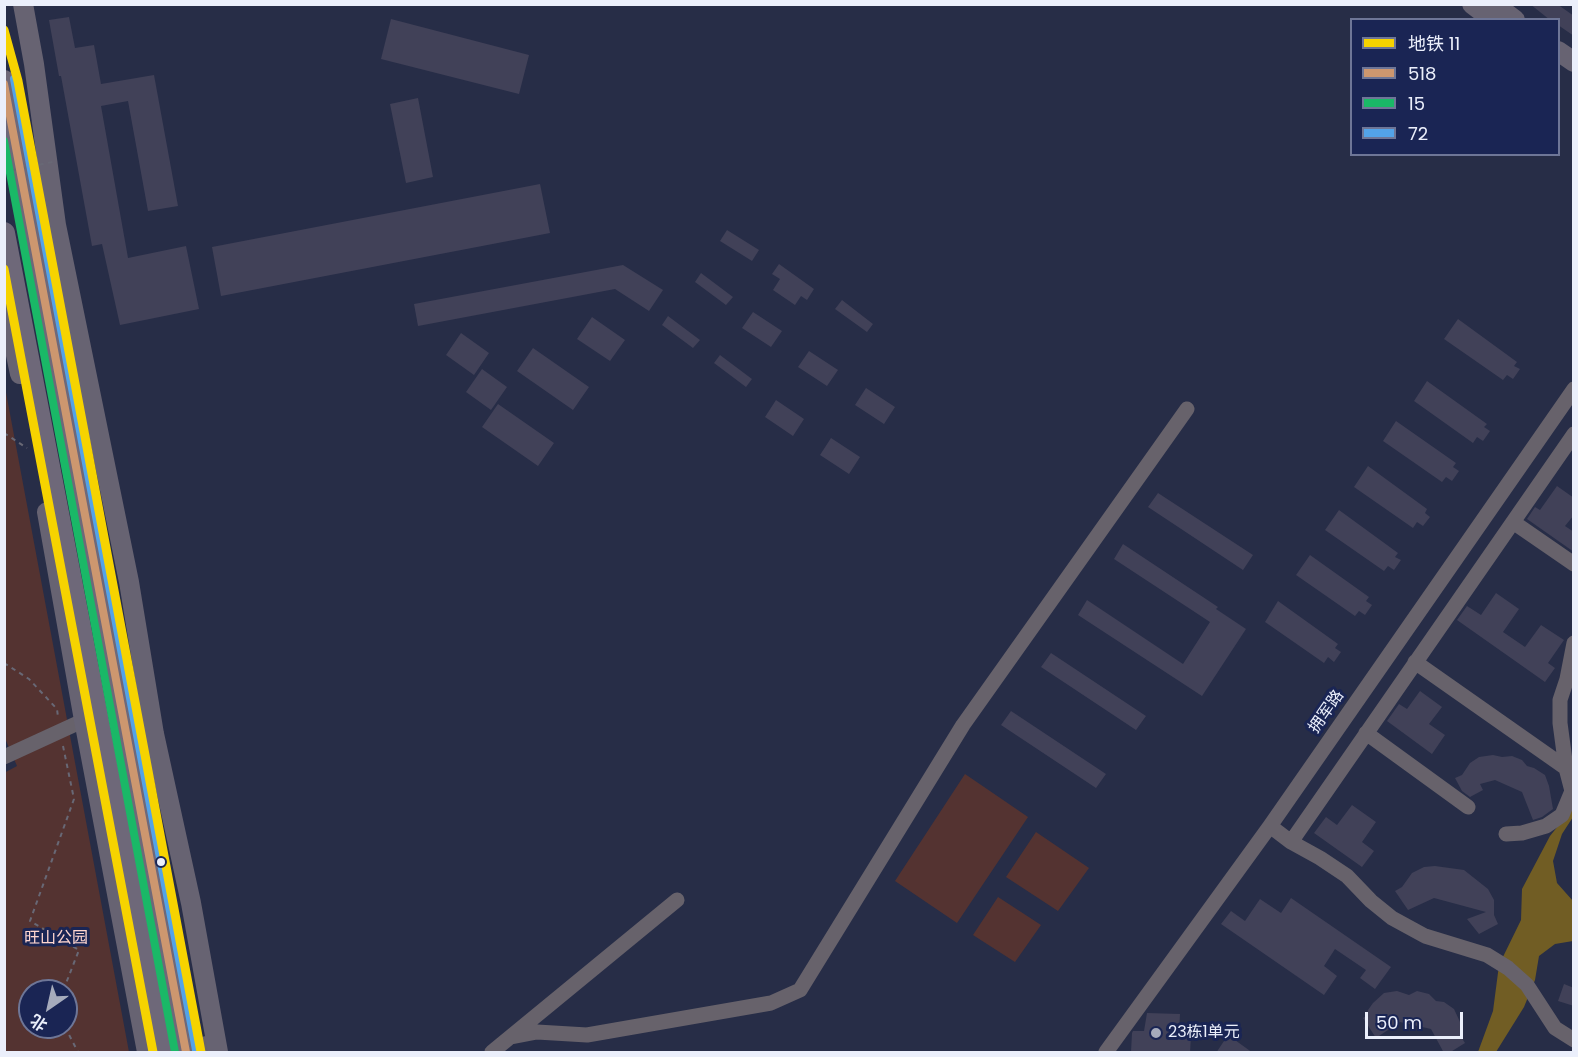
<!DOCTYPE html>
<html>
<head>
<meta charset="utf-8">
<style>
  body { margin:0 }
  #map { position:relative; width:1578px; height:1057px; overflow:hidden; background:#272d47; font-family:Poppins,"Noto Sans SC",sans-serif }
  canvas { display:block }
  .frame { position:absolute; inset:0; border:6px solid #ebeffb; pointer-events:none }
  .legend { position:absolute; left:1350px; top:18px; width:210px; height:138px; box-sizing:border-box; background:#1a2554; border:2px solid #6e7697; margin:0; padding:8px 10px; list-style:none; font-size:18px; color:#ebeffb }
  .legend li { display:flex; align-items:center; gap:12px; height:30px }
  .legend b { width:30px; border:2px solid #6e7697 }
  .north { position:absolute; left:18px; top:979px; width:60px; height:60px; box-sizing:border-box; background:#1a2554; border:2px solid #6e7697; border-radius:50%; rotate:214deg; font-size:16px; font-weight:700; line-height:24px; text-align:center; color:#ebeffb }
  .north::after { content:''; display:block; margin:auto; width:21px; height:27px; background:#a6abbc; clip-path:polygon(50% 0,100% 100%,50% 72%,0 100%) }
  .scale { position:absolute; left:1365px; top:1012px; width:98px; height:27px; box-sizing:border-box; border:3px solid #ebeffb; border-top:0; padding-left:8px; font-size:18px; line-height:21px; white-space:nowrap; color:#ebeffb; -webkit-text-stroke:4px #1a2554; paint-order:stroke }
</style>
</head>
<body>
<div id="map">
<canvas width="1578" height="1057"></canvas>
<div class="frame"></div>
<ul class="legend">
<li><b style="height:8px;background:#f6d300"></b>地铁 11</li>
<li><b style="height:8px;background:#cd976f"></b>518</li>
<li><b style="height:8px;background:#1ab867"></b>15</li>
<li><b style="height:8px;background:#53a3e8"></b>72</li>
</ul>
<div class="north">北</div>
<div class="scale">50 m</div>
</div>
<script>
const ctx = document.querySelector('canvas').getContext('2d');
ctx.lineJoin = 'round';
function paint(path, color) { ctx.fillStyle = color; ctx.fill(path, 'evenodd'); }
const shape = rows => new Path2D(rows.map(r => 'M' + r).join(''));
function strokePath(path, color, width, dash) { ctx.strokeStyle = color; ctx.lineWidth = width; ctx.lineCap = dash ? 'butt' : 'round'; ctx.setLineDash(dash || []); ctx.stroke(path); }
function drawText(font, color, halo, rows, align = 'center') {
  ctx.font = font + ' Poppins,"Noto Sans SC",sans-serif'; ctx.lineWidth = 6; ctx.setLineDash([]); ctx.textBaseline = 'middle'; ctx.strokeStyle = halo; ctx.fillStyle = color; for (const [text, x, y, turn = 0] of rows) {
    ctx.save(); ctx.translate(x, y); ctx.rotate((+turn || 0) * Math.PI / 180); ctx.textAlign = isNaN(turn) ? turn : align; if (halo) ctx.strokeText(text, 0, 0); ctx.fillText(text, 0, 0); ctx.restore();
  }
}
paint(shape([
  [5,387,129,1052,5,1052,4,773,17,766,4,736],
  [30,991,66,991,66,1027,30,1027],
  [965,774,1028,817,957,923,895,881],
  [1036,832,1089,868,1058,911,1006,877],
  [998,897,1041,925,1015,962,973,935]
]), '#543331');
paint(shape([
  [1573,800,1573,817,1562,834,1553,861,1557,883,1573,901,1573,941,1555,944,1539,956,1535,980,1524,1007,1496,1052,1478,1052,1493,1011,1499,965,1521,920,1522,889,1550,836,1566,816]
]), '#715d24');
paint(shape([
  [1530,4,1557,4,1574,16,1574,36,1558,25,1558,20,1550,20],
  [69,17,75,48,94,45,101,84,154,75,178,206,148,211,128,101,101,106,128,258,186,246,199,309,120,325,102,244,92,246,61,76,59,76,49,20],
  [391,19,529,55,519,94,381,59],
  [418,98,433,177,406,183,390,104],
  [540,184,550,233,221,296,212,247],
  [727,230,759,250,752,261,720,241],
  [779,264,814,289,807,300,801,296,795,305,773,290,780,279,772,274],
  [623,265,663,290,649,311,615,289,418,326,414,304],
  [701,273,733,297,726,305,695,282],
  [842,300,873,324,867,332,835,309],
  [753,312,782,331,771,347,742,328],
  [668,316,700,340,693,348,662,325],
  [592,317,625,340,610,361,577,339],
  [1458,319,1517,362,1514,366,1520,369,1513,379,1507,375,1503,380,1444,339],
  [461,333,489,353,474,375,446,355],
  [533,348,589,387,573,410,517,371],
  [809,351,838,370,827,386,798,367],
  [720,355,752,379,746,387,714,363],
  [482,369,507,387,491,410,466,392],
  [1427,381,1487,424,1484,427,1490,431,1483,441,1477,437,1473,443,1414,401],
  [866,388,895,407,884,424,855,405],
  [776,400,804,419,793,436,765,417],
  [498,404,554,443,538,466,482,427],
  [1396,421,1456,463,1453,467,1459,471,1452,481,1446,477,1442,482,1383,441],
  [831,438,860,457,849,474,820,455],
  [1368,466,1427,509,1425,513,1430,517,1423,526,1417,522,1413,528,1354,487],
  [1557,486,1574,498,1574,515,1565,526,1574,532,1574,552,1527,519,1535,507,1540,510],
  [1158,493,1253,555,1243,570,1148,507],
  [1339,510,1398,553,1395,557,1401,560,1394,570,1388,566,1384,571,1325,530],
  [1123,544,1218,607,1216,609,1246,629,1202,696,1078,615,1087,600,1183,664,1210,622,1114,559],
  [1310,555,1369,597,1366,601,1372,605,1365,615,1359,611,1355,616,1296,575],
  [1496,593,1519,609,1503,632,1525,647,1541,625,1564,640,1548,663,1555,668,1545,682,1457,620,1467,606,1481,615],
  [1278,601,1338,644,1335,648,1341,652,1334,662,1328,657,1324,663,1265,622],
  [1051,653,1146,716,1136,730,1041,667],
  [1420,691,1442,707,1429,724,1445,735,1432,754,1387,721,1399,704,1407,709],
  [1011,711,1106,774,1096,788,1001,725],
  [1493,755,1502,757,1512,756,1522,760,1527,766,1534,768,1545,775,1549,786,1553,809,1542,817,1533,820,1522,792,1495,780,1480,784,1483,790,1470,797,1462,791,1455,778,1462,775,1470,763,1479,757],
  [1352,805,1376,822,1362,842,1374,851,1362,867,1314,833,1326,817,1337,825],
  [1435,866,1464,870,1488,889,1494,900,1494,915,1498,924,1479,934,1467,919,1486,912,1434,898,1408,910,1395,891,1402,887,1412,873,1424,867],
  [1291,898,1391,967,1375,989,1360,978,1366,970,1335,949,1324,966,1337,976,1324,995,1221,924,1231,911,1245,921,1260,899,1281,913],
  [1564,984,1574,988,1574,1006,1558,1001],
  [1397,991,1409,995,1417,991,1429,994,1436,1001,1444,1002,1454,1009,1460,1022,1460,1035,1465,1043,1449,1053,1444,1053,1431,1029,1400,1022,1376,1038,1363,1018,1367,1015,1368,1010,1373,1003,1384,993],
  [1147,1013,1180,1014,1179,1034,1191,1035,1190,1053,1131,1052,1132,1033,1133,1031,1144,1031],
  [1228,1035,1253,1053,1216,1053]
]), '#414158');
strokePath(shape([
  [4,433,27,448],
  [4,663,29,679,57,709,58,717],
  [63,746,74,799,30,921,79,950,63,991],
  [65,1027,78,1052]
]), '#686875', 2, [4.5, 4.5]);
strokePath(shape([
  [1513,522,1574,564],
  [1415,662,1566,768],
  [1366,733,1468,807],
  [4,757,91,717],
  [1270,826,1291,842,1320,858,1347,876,1371,901,1392,918,1425,936,1487,955,1508,968,1527,985,1555,1028,1574,1040],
  [1506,834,1522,833,1546,826,1562,815,1572,791,1566,768,1560,723,1560,700,1567,679,1574,643],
  [1291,842,1574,434],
  [511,1037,537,1032,587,1035,771,1003,800,990,963,725,1187,409],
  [178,1051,216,1041],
  [492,1052,677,900],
  [1106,1052,1270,826,1574,389]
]), '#67626b', 15);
strokePath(shape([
  [23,4,34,64,56,225,129,582,154,734,191,903,218,1052],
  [1472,4,1493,20],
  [1494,4,1515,20],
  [1558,51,1574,62],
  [4,298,20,374],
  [47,512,84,720,147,1052]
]), '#676372', 20);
strokePath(shape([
  [4,81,186,1052],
  [4,233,162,1052]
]), '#6e6879', 22);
strokePath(shape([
  [4,172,57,161]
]), '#686875', 2, [4.5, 4.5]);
strokePath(shape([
  [4,84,186,1052]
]), '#cd976f', 8);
strokePath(shape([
  [4,141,175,1052]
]), '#1ab867', 8);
strokePath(shape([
  [14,79,196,1050]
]), '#53a3e8', 8);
strokePath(shape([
  [4,30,18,81,201,1052],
  [4,269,153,1052]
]), '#f6d300', 9);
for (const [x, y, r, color] of [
  [161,862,5,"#ebeffb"],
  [1156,1033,6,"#a6abbc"]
]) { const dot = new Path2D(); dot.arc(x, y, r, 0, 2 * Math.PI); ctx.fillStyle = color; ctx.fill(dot); strokePath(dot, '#1a2554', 2); }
drawText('16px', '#ebeffb', '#1a2554', [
  ["拥军路",1327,712,-55]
]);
drawText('16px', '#ffd6cf', '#1a2554', [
  ["旺山公园",56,939]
]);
drawText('16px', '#ebeffb', '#1a2554', [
  ["23栋1单元",1168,1033]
], 'left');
</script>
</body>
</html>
